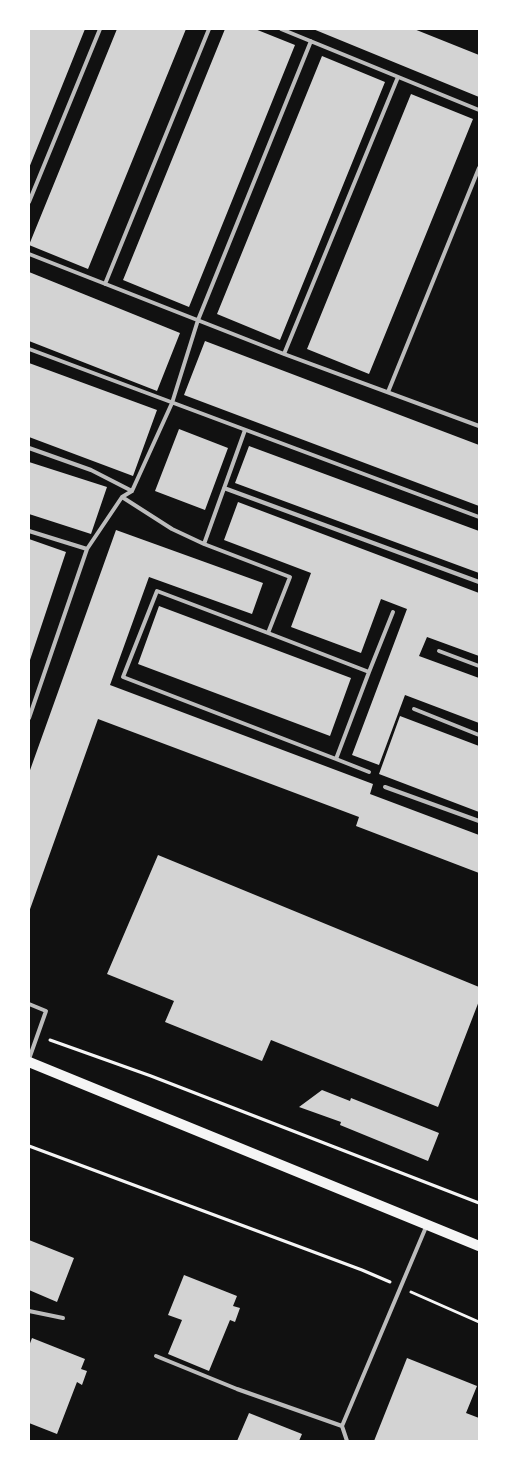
<!DOCTYPE html>
<html>
<head>
<meta charset="utf-8">
<style>
  body { margin:0 }
  #map { position:relative; width:508px; height:1470px; overflow:hidden; background:#111; font-family:Barlow,sans-serif }
  canvas { display:block }
  .frame { position:absolute; inset:0; border:30px solid #fff; pointer-events:none }
</style>
</head>
<body>
<div id="map">
<canvas width="508" height="1470"></canvas>
<div class="frame"></div>
</div>
<script>
const ctx = document.querySelector('canvas').getContext('2d');
ctx.lineJoin = 'round';
function paint(path, color) { ctx.fillStyle = color; ctx.fill(path, 'evenodd'); }
const shape = rows => new Path2D(rows.map(r => 'M' + r).join(''));
function strokePath(path, color, width, dash) { ctx.strokeStyle = color; ctx.lineWidth = width; ctx.lineCap = dash ? 'butt' : 'round'; ctx.setLineDash(dash || []); ctx.stroke(path); }
paint(shape([
  [29,29,85,29,29,168],
  [117,29,186,29,88,269,29,245],
  [225,29,255,29,295,45,189,307,123,280],
  [313,29,414,29,479,55,479,97],
  [322,56,385,82,280,340,217,314],
  [411,94,473,119,369,374,307,349],
  [29,272,180,333,157,391,29,341],
  [205,341,479,445,479,506,184,395],
  [29,363,157,410,133,476,29,437],
  [179,429,228,448,205,510,155,491],
  [249,446,479,531,479,573,235,483],
  [29,462,107,487,91,534,29,514],
  [238,502,479,593,479,656,427,637,419,656,479,678,479,723,405,695,379,765,352,755,407,609,381,599,361,653,291,627,311,573,224,540],
  [116,530,263,583,252,614,149,577,110,685,373,784,370,794,479,835,479,873,356,826,359,817,98,719,29,912,29,773],
  [29,539,66,552,29,663],
  [159,606,351,678,330,736,138,664],
  [400,716,479,746,479,812,379,774],
  [158,855,479,987,479,1001,438,1107,271,1040,262,1061,165,1022,174,1001,107,974],
  [322,1090,350,1101,351,1098,439,1133,428,1161,340,1125,341,1122,299,1107],
  [29,1240,74,1258,57,1302,29,1290],
  [184,1275,237,1296,233,1306,240,1308,235,1322,230,1320,209,1371,168,1354,182,1320,168,1315],
  [32,1338,85,1359,81,1369,87,1371,82,1385,77,1382,57,1434,29,1423,29,1346],
  [407,1358,477,1386,466,1413,479,1418,479,1441,374,1441],
  [249,1413,302,1434,299,1441,237,1441]
]), '#d3d3d3');
strokePath(shape([
  [50,1040,151,1076,479,1203],
  [29,1146,362,1270,390,1282],
  [411,1292,479,1322]
]), '#f5f5f5', 3);
strokePath(shape([
  [281,29,479,110],
  [29,202,100,29],
  [29,254,284,354,479,426],
  [105,284,209,29],
  [29,349,479,517],
  [284,354,398,77],
  [388,392,479,168],
  [29,448,91,470,132,491],
  [224,488,479,582],
  [122,497,172,529,204,544,245,430],
  [29,531,87,549,29,718],
  [204,544,290,577,268,633,157,591,123,677,336,759,369,672,268,633],
  [87,549,122,497,132,491,172,403,198,320,311,41],
  [439,651,479,666],
  [369,672,393,612],
  [414,709,479,735],
  [336,759,369,772],
  [385,787,479,821],
  [29,1004,46,1011,29,1059],
  [29,1311,63,1318],
  [156,1356,237,1389,342,1426,426,1227],
  [342,1426,347,1441]
]), '#bcbcbc', 4);
strokePath(shape([
  [29,1062,479,1246]
]), '#f5f5f5', 10);
</script>
</body>
</html>
